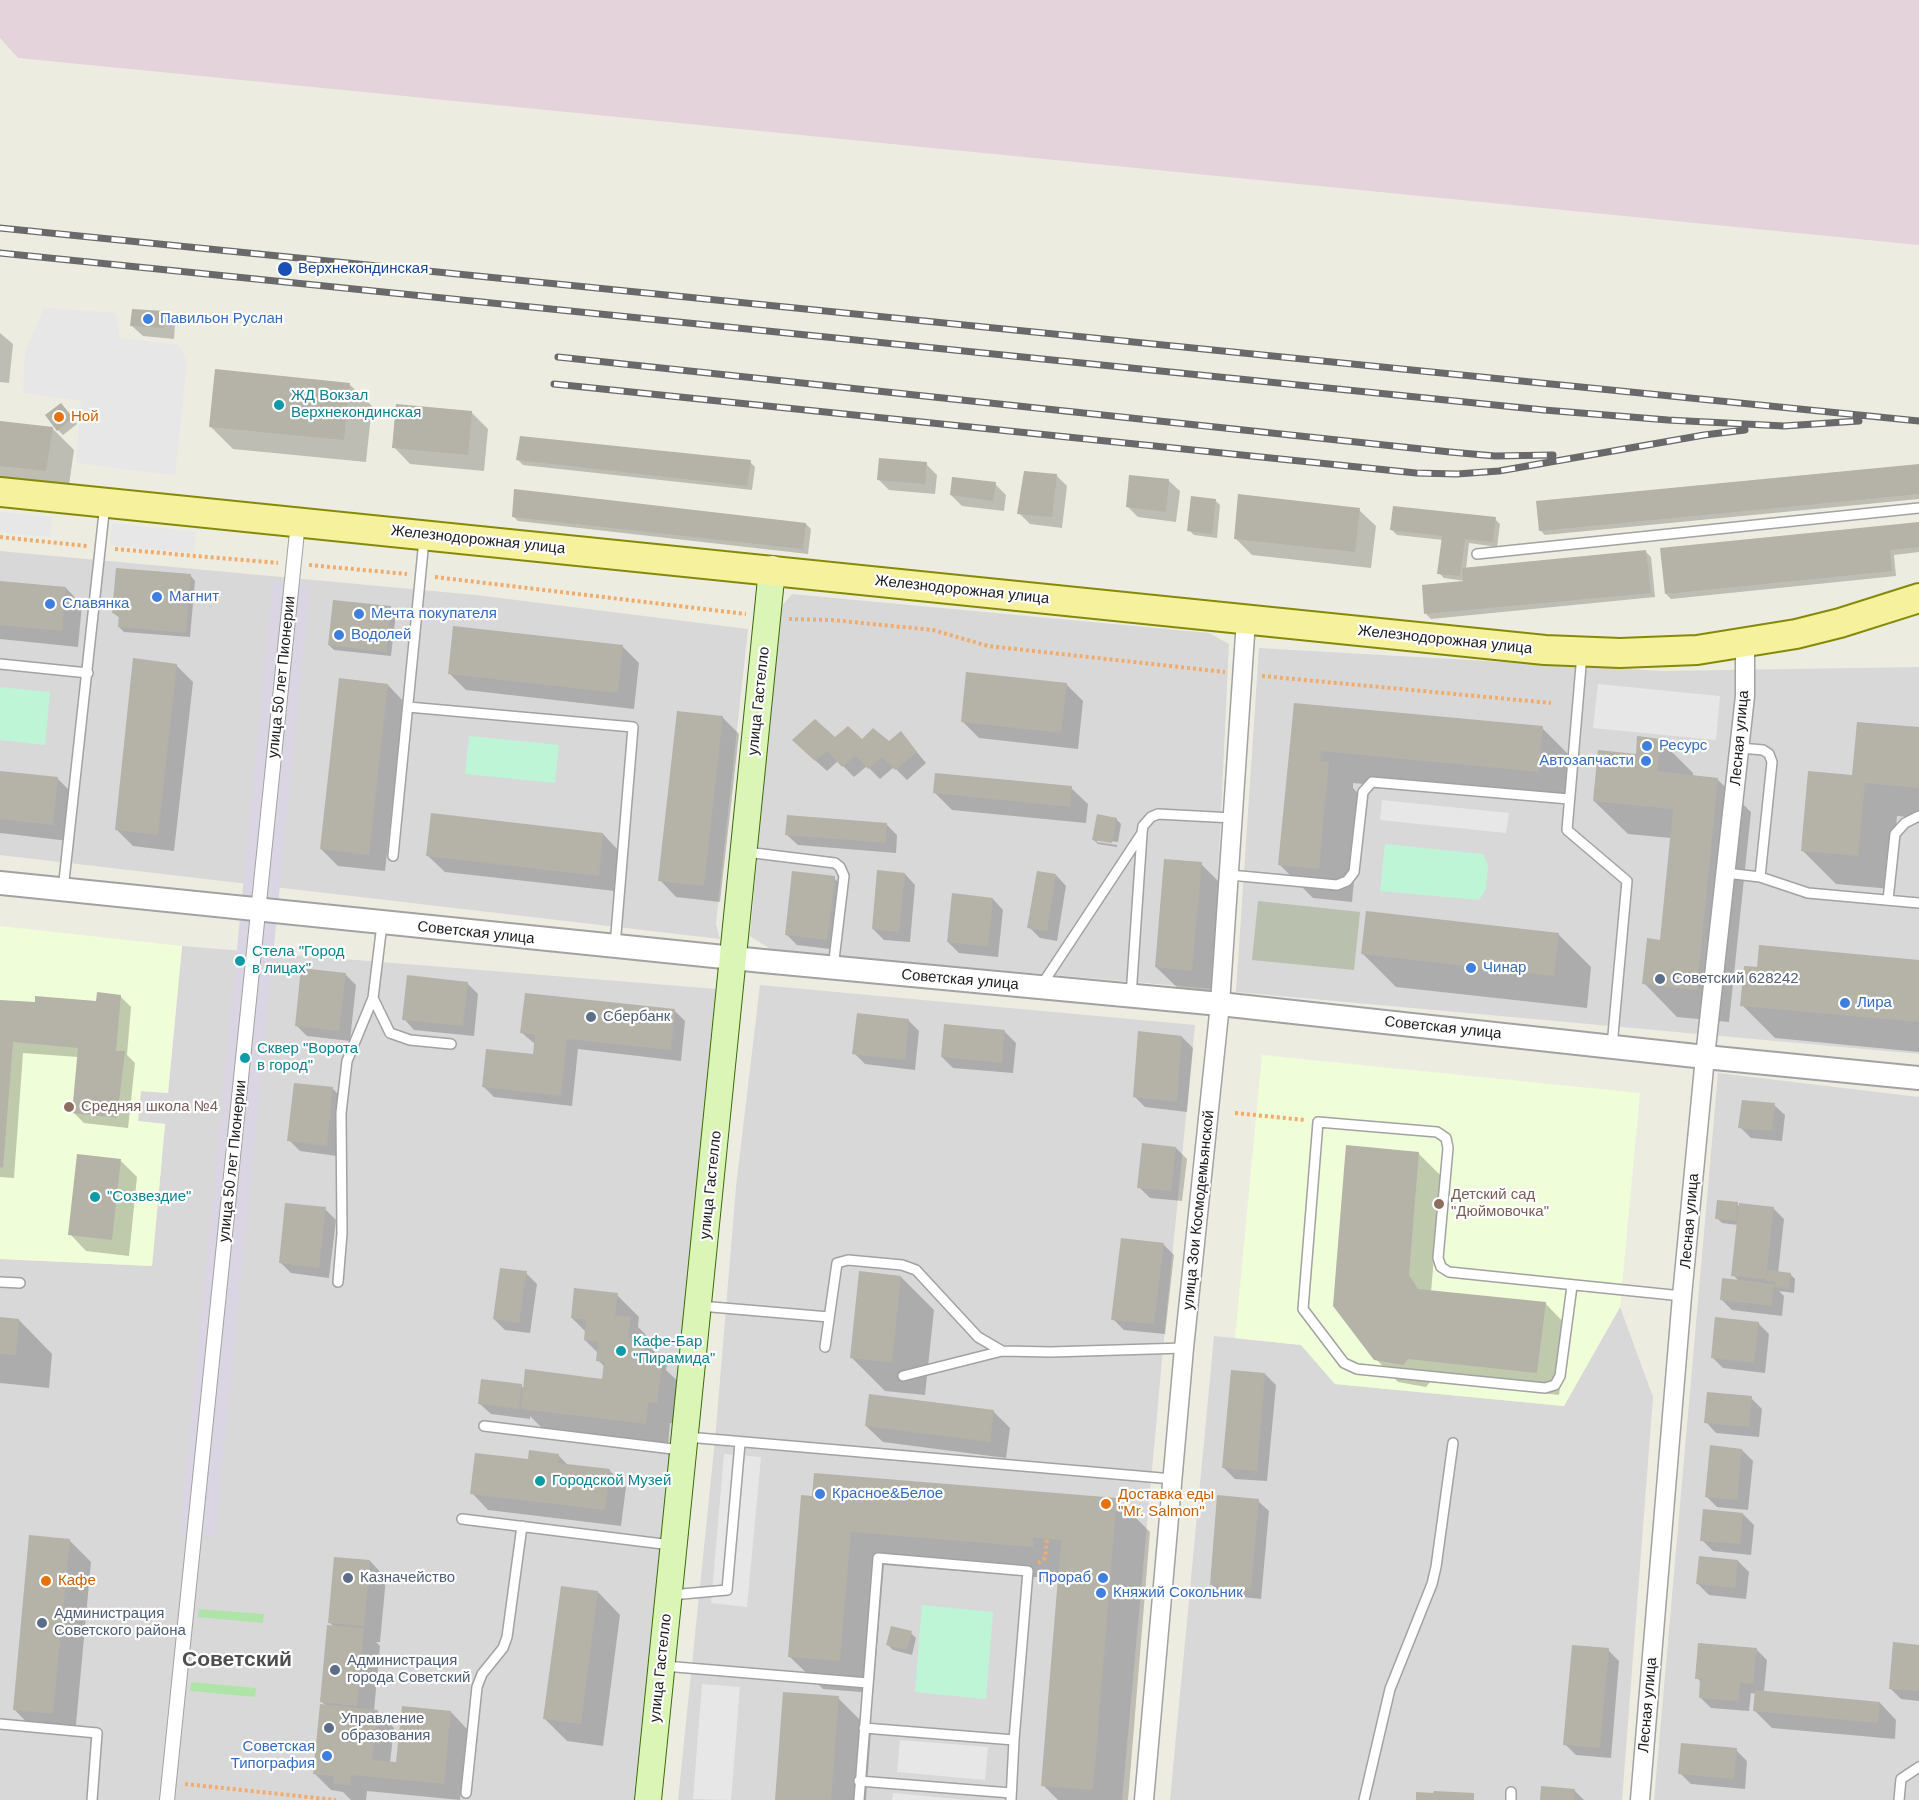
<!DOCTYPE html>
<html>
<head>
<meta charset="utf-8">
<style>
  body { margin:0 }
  canvas { display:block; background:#ecece1 }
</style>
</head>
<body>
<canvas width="1919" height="1800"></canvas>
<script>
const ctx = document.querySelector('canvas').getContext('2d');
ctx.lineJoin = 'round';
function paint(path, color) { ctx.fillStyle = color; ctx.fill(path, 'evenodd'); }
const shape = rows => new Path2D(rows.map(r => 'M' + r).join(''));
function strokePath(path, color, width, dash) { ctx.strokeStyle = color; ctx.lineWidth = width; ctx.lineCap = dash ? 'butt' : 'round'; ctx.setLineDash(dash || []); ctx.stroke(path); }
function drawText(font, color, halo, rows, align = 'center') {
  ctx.font = font + ' Arial,sans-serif'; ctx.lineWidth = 4.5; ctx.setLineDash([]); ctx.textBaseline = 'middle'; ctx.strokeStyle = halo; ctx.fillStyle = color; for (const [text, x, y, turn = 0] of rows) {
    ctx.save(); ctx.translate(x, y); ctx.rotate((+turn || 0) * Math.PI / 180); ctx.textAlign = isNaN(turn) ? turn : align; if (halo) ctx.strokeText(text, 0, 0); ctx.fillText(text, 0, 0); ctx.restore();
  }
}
paint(shape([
  [0,551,476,595,748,629,716,924,720,939,0,855],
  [792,594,1209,633,1229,644,1213,989,772,950,750,936,780,608],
  [1259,648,1662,671,1919,667,1919,1054,1236,992],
  [182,946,717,989,634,1800,0,1800,0,1259,152,1266,165,1124,137,1121,141,1091,168,1093],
  [760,985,1195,1025,1163,1349,1122,1800,678,1800,715,1440,736,1187],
  [1718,1073,1919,1097,1919,1800,1654,1800],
  [1620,1307,1653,1397,1622,1800,1170,1800,1214,1336,1301,1345,1335,1384,1564,1406]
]), '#d9d8d8');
paint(shape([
  [0,0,1919,0,1919,245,18,58,0,38]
]), '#e5d3db');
paint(shape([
  [0,926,182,946,168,1093,141,1091,138,1121,165,1124,152,1266,0,1259],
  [1262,1055,1640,1093,1620,1307,1564,1406,1335,1384,1301,1345,1235,1338]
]), '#effdd9');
paint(shape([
  [1258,901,1360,912,1354,970,1252,960]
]), '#b9c0ad');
paint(shape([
  [199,1609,264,1614,263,1623,198,1617],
  [191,1682,256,1688,255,1697,190,1691]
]), '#afe4a8');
paint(shape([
  [0,687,50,692,45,745,0,740],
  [469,736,559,745,555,783,465,774],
  [1385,844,1483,854,1488,865,1486,889,1479,900,1380,891],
  [922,1605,993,1612,986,1699,915,1692]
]), '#bef5d7');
paint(shape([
  [44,308,115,313,120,338,179,345,187,362,175,475,76,463,81,401,23,393,25,352],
  [0,512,52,517,50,537,0,532],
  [112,523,196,532,194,553,110,545],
  [1598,684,1720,696,1716,740,1593,728],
  [1382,800,1509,813,1506,833,1380,820],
  [724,1454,761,1457,747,1607,711,1603],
  [702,1684,740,1687,731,1800,693,1799],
  [900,1740,988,1747,985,1780,897,1772],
  [893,1793,967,1800,892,1800]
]), '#e7e7e7');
paint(shape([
  [273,581,310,584,215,1537,180,1533]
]), '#dad5e2');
paint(shape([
  [164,313,175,323,174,339,143,336,132,326],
  [0,333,13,344,9,383,0,382],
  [349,384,372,406,366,462,233,449,210,426],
  [65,409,77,424,63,435,58,430],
  [471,412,488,429,484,471,410,464,394,447],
  [0,422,52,428,74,450,68,492,0,485],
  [518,460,750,462,755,467,752,490,523,465],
  [926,464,937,475,935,494,889,490,878,479],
  [1919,465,1919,499,1545,535,1540,530],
  [1056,475,1067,486,1062,528,1030,524,1019,513],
  [1169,481,1180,491,1176,522,1138,517,1127,506],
  [995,484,1006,495,1004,511,962,506,951,495],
  [1215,500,1220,505,1217,538,1194,535,1189,530],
  [1359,510,1376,526,1371,568,1252,555,1235,538],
  [513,516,806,524,811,529,808,554,518,521],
  [1495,519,1500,524,1497,547,1469,543,1466,569,1646,552,1651,557,1655,597,1431,619,1426,614,1465,581,1444,578,1439,573,1443,540,1397,535,1392,530],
  [1919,523,1919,552,1894,555,1896,576,1671,599,1666,594],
  [190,575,195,581,190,637,124,632,119,627,120,618,113,613],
  [0,582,66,588,82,605,78,647,0,639],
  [391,608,396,613,391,656,334,650,329,645],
  [622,646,639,663,634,709,466,690,449,673],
  [176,665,193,682,174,851,133,846,116,829],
  [1066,684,1083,701,1078,749,979,738,962,721],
  [388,685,404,702,385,871,338,866,321,849],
  [1295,704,1542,728,1575,761,1571,804,1353,783,1353,788,1362,797,1352,902,1313,898,1280,865],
  [722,717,739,734,720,902,676,897,660,880],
  [1919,729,1919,818,1897,816,1891,889,1836,884,1802,850,1854,777],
  [901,733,926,763,907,780,894,767,880,779,867,766,854,777,838,761,827,771,805,751,862,741,889,743],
  [1660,740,1693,773,1693,776,1717,779,1751,812,1729,1022,1677,1017,1644,983,1661,941,1671,838,1628,834,1594,801,1637,756],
  [0,772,57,778,74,795,69,841,0,833],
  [1071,788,1088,804,1086,823,952,810,935,793],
  [1116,819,1121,824,1118,842,1097,839,1097,842,1117,845,1117,847,1098,844,1093,839],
  [886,824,897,835,896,853,798,845,787,835],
  [603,834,619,851,615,891,445,872,428,856],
  [1201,864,1234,897,1225,1003,1190,1000,1156,967],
  [905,874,915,885,910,942,884,940,873,929],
  [1056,875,1066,886,1057,941,1040,938,1029,927],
  [834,878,845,889,838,950,797,945,786,934],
  [993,899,1003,910,998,957,959,953,948,942],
  [1558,934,1591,967,1587,1008,1396,987,1363,954],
  [1919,961,1919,1052,1775,1038,1742,1005,1758,969],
  [345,974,356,985,350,1041,307,1036,296,1025],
  [467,983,478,994,474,1036,414,1030,404,1019],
  [120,996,131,1007,127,1055,135,1063,128,1128,84,1123,73,1112,78,1057,23,1053,14,1178,0,1177,0,1001,36,1004,97,1003],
  [674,1010,685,1021,681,1061,578,1049,572,1106,494,1097,483,1086,534,1055,535,1044,522,1033],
  [908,1020,919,1031,915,1070,865,1064,854,1053],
  [1005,1032,1016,1043,1013,1073,953,1068,942,1057],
  [1182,1037,1193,1048,1187,1112,1145,1107,1134,1096],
  [333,1089,344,1100,337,1156,300,1151,289,1140],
  [1774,1105,1785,1115,1782,1141,1751,1138,1740,1127],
  [1176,1148,1187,1159,1182,1201,1150,1198,1139,1187],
  [1418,1153,1441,1176,1431,1292,1545,1303,1567,1326,1559,1395,1431,1381,1426,1387,1398,1382,1376,1359],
  [121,1161,137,1177,129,1256,86,1251,70,1234],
  [1737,1204,1740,1207,1773,1208,1784,1219,1778,1273,1790,1274,1795,1279,1794,1293,1779,1291,1784,1296,1782,1316,1732,1310,1721,1299,1739,1281,1733,1275,1738,1225,1722,1223,1717,1218],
  [325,1209,336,1220,329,1278,291,1273,280,1262],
  [1163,1244,1174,1255,1165,1334,1124,1330,1113,1319],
  [526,1273,537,1284,530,1333,505,1330,494,1319],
  [901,1277,934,1310,925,1395,885,1391,852,1358],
  [617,1295,639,1317,638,1327,652,1341,651,1348,667,1364,666,1370,684,1387,679,1424,670,1423,668,1446,545,1431,530,1416,530,1419,491,1414,480,1404,521,1386,525,1389,603,1380,605,1367,598,1360,598,1353,585,1340,586,1332,572,1318],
  [0,1319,19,1320,52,1354,49,1388,0,1383],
  [1758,1323,1769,1334,1765,1373,1723,1368,1712,1357],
  [1265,1374,1276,1385,1267,1481,1235,1479,1224,1468],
  [1751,1398,1762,1409,1759,1437,1716,1433,1706,1422],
  [993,1411,1010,1428,1006,1458,883,1442,866,1426],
  [1742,1450,1753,1461,1748,1510,1717,1507,1706,1496],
  [558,1455,569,1466,609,1470,626,1487,621,1526,488,1510,472,1493],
  [802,1496,1117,1499,1150,1532,1128,1800,1058,1800,1043,1785,1060,1579,884,1565,873,1693,823,1689,789,1656],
  [1258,1501,1269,1511,1261,1599,1222,1595,1211,1584],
  [1743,1514,1754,1525,1751,1555,1713,1551,1702,1540],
  [69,1540,91,1562,75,1735,36,1732,14,1709],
  [370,1561,386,1578,380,1642,376,1642,380,1646,374,1711,377,1711,394,1728,390,1763,398,1764,451,1712,467,1729,460,1800,367,1791,366,1800,351,1800,343,1792,331,1790,315,1774,326,1706,322,1702,334,1627,329,1622],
  [1738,1561,1749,1572,1746,1599,1709,1595,1698,1584],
  [598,1592,620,1615,603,1746,567,1741,545,1719],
  [911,1633,916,1638,912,1655,893,1650,888,1645],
  [1919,1646,1919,1701,1901,1699,1890,1688],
  [1756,1649,1767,1660,1764,1692,1880,1703,1896,1720,1895,1739,1772,1728,1755,1711,1757,1694,1751,1693,1749,1711,1711,1708,1700,1697,1702,1683,1697,1678],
  [1608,1650,1619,1661,1611,1758,1576,1755,1565,1744],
  [838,1698,871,1731,866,1800,776,1800],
  [1736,1750,1747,1761,1745,1789,1691,1784,1680,1773],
  [1574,1790,1584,1800,1542,1800]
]), '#0003');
paint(shape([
  [132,309,165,311,164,328,130,326],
  [215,369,350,383,344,440,209,427],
  [61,403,73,418,57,431,45,415],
  [396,404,472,411,468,455,392,448],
  [0,421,53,427,46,471,0,466],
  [520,436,751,460,747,486,516,460],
  [879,458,927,462,925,484,877,480],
  [1919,464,1919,494,1539,531,1536,501],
  [1024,471,1057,474,1052,517,1017,514],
  [1129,475,1169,479,1166,512,1126,507],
  [952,477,996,482,993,501,950,495],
  [514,489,806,523,803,549,512,517],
  [1238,494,1360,508,1355,552,1234,539],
  [1191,496,1216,499,1212,534,1187,531],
  [1393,506,1496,517,1493,542,1465,539,1460,576,1437,574,1442,536,1390,530],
  [1919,522,1919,547,1890,550,1892,571,1665,594,1660,548],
  [1646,550,1651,593,1424,614,1422,585,1463,581,1462,568],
  [116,568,191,574,186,633,118,627,119,614,112,613],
  [0,581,66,587,62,631,0,625],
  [333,600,391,606,386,652,328,645],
  [453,626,623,645,618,693,448,674],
  [133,658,177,664,158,835,115,830],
  [966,672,1067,683,1061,733,961,722],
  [339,678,388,684,369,855,320,849],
  [1294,703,1543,726,1539,772,1321,751,1320,761,1329,762,1319,869,1278,865],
  [677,711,723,716,704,886,658,881],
  [815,719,835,737,848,726,862,739,873,728,889,741,901,731,917,752,895,770,882,757,868,769,856,756,842,767,827,751,815,761,792,740],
  [1857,722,1919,727,1919,788,1865,783,1858,856,1801,851,1808,771,1852,775],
  [1637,736,1661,739,1657,771,1718,778,1697,990,1642,984,1647,938,1660,940,1673,809,1593,801,1598,750,1636,754],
  [0,771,58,777,53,825,0,819],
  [935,773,1072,786,1070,807,933,793],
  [431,813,603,833,599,876,426,856],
  [1097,814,1117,818,1112,843,1092,840],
  [787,815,887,823,886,843,785,835],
  [1164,859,1202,862,1192,971,1155,967],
  [877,870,905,873,899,932,872,929],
  [792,871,835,876,827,940,785,935],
  [1037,871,1056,874,1047,931,1027,928],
  [952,893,993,898,988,947,947,942],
  [1366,911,1559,933,1554,976,1361,954],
  [1759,945,1919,960,1919,1022,1740,1006,1744,966,1757,967],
  [301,968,346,973,339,1031,295,1026],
  [407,975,468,982,463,1026,402,1020],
  [97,992,121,995,116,1051,125,1051,117,1118,72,1113,78,1048,13,1042,3,1168,0,1167,0,1000,35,1002,35,996,96,1001],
  [525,993,675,1009,671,1050,567,1039,561,1096,482,1087,486,1049,533,1054,535,1035,520,1033],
  [857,1013,909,1019,905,1060,852,1054],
  [944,1024,1005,1030,1002,1063,941,1057],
  [1138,1031,1182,1036,1177,1102,1133,1097],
  [294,1083,333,1087,327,1146,287,1141],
  [1742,1100,1775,1103,1772,1131,1738,1128],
  [1142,1143,1176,1147,1171,1191,1137,1188],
  [1346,1145,1419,1152,1409,1275,1418,1289,1546,1302,1537,1373,1408,1359,1403,1365,1374,1360,1333,1306],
  [77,1154,121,1159,112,1240,68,1235],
  [1717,1200,1738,1202,1736,1221,1715,1219],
  [285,1203,326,1207,319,1268,279,1263],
  [1739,1203,1774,1207,1766,1279,1731,1276],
  [1121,1238,1164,1243,1154,1324,1111,1320],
  [500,1268,527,1271,519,1323,493,1319],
  [1768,1270,1791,1273,1789,1289,1775,1287,1775,1282,1766,1281],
  [859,1271,901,1276,892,1363,850,1358],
  [1722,1278,1774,1284,1771,1306,1720,1300],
  [574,1288,618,1293,615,1315,631,1317,628,1338,645,1340,643,1361,662,1363,657,1403,648,1402,646,1424,521,1409,525,1369,602,1379,604,1362,596,1361,598,1342,584,1340,586,1320,571,1318],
  [0,1317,19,1319,16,1355,0,1354],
  [1715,1317,1759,1322,1754,1363,1711,1358],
  [1231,1370,1265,1373,1257,1471,1222,1468],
  [481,1379,522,1384,519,1409,478,1404],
  [1707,1392,1752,1396,1749,1427,1704,1423],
  [869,1394,994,1410,990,1442,865,1426],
  [1710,1445,1742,1449,1737,1500,1705,1497],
  [529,1450,559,1454,558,1463,610,1469,605,1510,470,1494,475,1453,528,1459],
  [814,1473,1117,1498,1093,1790,1041,1786,1061,1540,1033,1538,1033,1547,851,1532,840,1661,788,1657,801,1495,812,1496],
  [1217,1495,1259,1499,1251,1589,1210,1585],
  [1703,1509,1743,1513,1740,1544,1700,1541],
  [29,1535,70,1539,53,1714,13,1710],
  [1699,1556,1738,1560,1735,1588,1696,1584],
  [334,1557,370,1560,364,1626,328,1623],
  [561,1586,598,1591,581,1724,543,1719],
  [327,1625,364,1628,357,1706,320,1702],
  [891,1626,912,1631,907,1650,886,1645],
  [1893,1642,1919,1645,1919,1691,1889,1689],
  [1698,1643,1757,1648,1753,1684,1740,1683,1739,1701,1699,1698,1700,1679,1695,1679],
  [1572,1645,1609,1648,1600,1748,1563,1745],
  [1755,1690,1880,1702,1878,1723,1753,1711],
  [783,1692,839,1696,831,1800,775,1800],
  [320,1704,378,1710,372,1760,396,1762,402,1706,451,1711,444,1784,351,1775,350,1785,333,1784,334,1776,313,1774],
  [1681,1743,1737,1748,1734,1779,1678,1774],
  [1541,1786,1575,1789,1574,1800,1540,1800],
  [1434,1791,1474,1793,1474,1800,1416,1800,1416,1792,1433,1793]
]), '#b5b2a7');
const service = shape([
  [1477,554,1919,508],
  [1582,654,1567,830,1627,881,1612,1046],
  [0,664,88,673],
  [408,707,633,727,615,946],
  [1740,748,1763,750,1769,754,1772,762,1760,877],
  [746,852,835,863,840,867,844,876,833,968],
  [393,856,424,540],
  [1726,873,1760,877,1808,893,1919,903],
  [1230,875,1337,885,1347,881,1354,872,1363,792,1372,782,1569,799],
  [63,890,105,504],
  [1888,900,1895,834,1905,823,1919,816],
  [1041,986,1142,833,1143,826,1151,817,1158,814,1233,818],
  [1131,996,1142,834],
  [373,998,390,1033,410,1040,451,1044],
  [0,1282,20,1283],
  [338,1282,342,1233,341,1113,347,1061,373,998,382,924],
  [1572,1286,1560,1376,1555,1385,1545,1388,1357,1369,1344,1363,1303,1309,1318,1122,1437,1132,1446,1138,1448,1148,1438,1258,1441,1267,1449,1272,1682,1296],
  [700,1306,829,1317],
  [825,1347,837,1263,848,1260,902,1265,916,1270,978,1337,1002,1351,1051,1352,1184,1348],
  [903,1376,1002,1351],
  [484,1426,681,1450],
  [687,1437,1173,1479],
  [462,1519,671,1545],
  [671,1595,727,1590,740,1443],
  [664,1666,868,1683],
  [0,1724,97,1733,92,1800],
  [864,1728,1014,1740],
  [859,1781,1011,1793],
  [466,1793,477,1687,482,1674,503,1648,507,1637,522,1526],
  [859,1800,878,1558,1028,1571,1014,1740,1011,1800],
  [1364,1800,1390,1689,1432,1584,1436,1567,1453,1443],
  [1511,1800,1511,1792],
  [1899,1800,1901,1779,1919,1767]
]);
const pedestrian = shape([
  [167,1800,298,522]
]);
const minor = shape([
  [1144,1800,1184,1348,1220,1004,1246,620],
  [1640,1800,1682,1296,1705,1057,1745,696,1745,643]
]);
const tertiary = shape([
  [0,883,763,961,1220,1004,1705,1057,1919,1078]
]);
const secondary = shape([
  [648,1800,772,569]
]);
const primary = shape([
  [0,492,1545,650,1620,653,1697,650,1796,634,1840,623,1919,598]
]);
strokePath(service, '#a2a2a2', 12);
strokePath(pedestrian, '#a2a2a2', 16);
strokePath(minor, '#a2a2a2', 21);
strokePath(tertiary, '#a2a2a2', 26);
strokePath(secondary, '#3c6a0a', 28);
strokePath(primary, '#848a08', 32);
strokePath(shape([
  [0,537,87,546],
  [115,549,278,563],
  [309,565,407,574],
  [435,577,746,614],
  [789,619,832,620,933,630,988,646,1225,672],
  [1262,676,1551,703],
  [1235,1113,1305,1120],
  [1038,1563,1045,1558,1047,1539],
  [185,1784,336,1800]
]), '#f1ac6c', 4, [3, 3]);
strokePath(service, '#fff', 9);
strokePath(pedestrian, '#fff', 14);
strokePath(minor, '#fff', 18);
strokePath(tertiary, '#fff', 22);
strokePath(secondary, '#daf5b6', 26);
strokePath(primary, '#f6f19c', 28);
const rail = shape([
  [0,228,1919,421],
  [0,253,1544,410,1668,420,1784,426,1859,421],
  [558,357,1450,452,1495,456,1553,455],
  [554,384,1416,473,1457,474,1499,471,1704,435,1745,430]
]);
strokePath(rail, '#696969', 7);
strokePath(rail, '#fff', 4.5, [14]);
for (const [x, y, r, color] of [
  [285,269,8,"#1a4fb4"],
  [148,319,6,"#3f7fe0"],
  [279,405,6,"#0f9aa8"],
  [59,417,6,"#e8710a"],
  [157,597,6,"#3f7fe0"],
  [50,604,6,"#3f7fe0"],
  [359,614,6,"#3f7fe0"],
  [339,635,6,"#3f7fe0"],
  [1647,746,6,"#3f7fe0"],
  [1646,761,6,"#3f7fe0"],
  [240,961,6,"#0f9aa8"],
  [1471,968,6,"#3f7fe0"],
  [1660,979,6,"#5c6f8a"],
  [1845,1003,6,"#3f7fe0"],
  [591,1017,6,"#5c6f8a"],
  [245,1058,6,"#0f9aa8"],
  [69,1107,6,"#8d6e63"],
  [95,1197,6,"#0f9aa8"],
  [1439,1204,6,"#8d6e63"],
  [621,1351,6,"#0f9aa8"],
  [540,1481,6,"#0f9aa8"],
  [820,1494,6,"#3f7fe0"],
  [1106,1504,6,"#e8710a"],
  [348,1578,6,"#5c6f8a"],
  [1103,1578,6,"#3f7fe0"],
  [46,1581,6,"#e8710a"],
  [1101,1593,6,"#3f7fe0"],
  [42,1623,6,"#5c6f8a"],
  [335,1670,6,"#5c6f8a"],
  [329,1728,6,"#5c6f8a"],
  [327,1756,6,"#3f7fe0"]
]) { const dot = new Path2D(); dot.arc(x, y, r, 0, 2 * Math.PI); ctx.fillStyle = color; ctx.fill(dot); strokePath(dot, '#fff', 2); }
drawText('15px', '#164399', '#fff', [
  ["Верхнекондинская",298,269]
], 'left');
drawText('15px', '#366cbe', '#fff', [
  ["Павильон Руслан",160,319],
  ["Магнит",169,597],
  ["Славянка",62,604],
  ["Мечта покупателя",371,614],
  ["Водолей",351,635],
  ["Ресурс",1659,746],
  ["Автозапчасти",1634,761,"right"],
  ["Чинар",1483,968],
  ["Лира",1857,1003],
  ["Красное&Белое",832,1494],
  ["Прораб",1091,1578,"right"],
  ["Княжий Сокольник",1113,1593],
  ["Советская",315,1747,"right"],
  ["Типография",315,1764,"right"]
], 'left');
drawText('15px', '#0d838f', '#fff', [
  ["ЖД Вокзал",291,396],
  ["Верхнекондинская",291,413],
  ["Стела \"Город",252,952],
  ["в лицах\"",252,969],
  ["Сквер \"Ворота",257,1049],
  ["в город\"",257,1066],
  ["\"Созвездие\"",107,1197],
  ["Кафе-Бар",633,1342],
  ["\"Пирамида\"",633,1359],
  ["Городской Музей",552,1481]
], 'left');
drawText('15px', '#c56008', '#fff', [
  ["Ной",71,417],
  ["Доставка еды",1118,1495],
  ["\"Mr. Salmon\"",1118,1512],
  ["Кафе",58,1581]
], 'left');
drawText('15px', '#1b1b1b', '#fff', [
  ["Железнодорожная улица",478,540,6],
  ["Железнодорожная улица",962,590,6],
  ["Железнодорожная улица",1445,640,6],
  ["улица 50 лет Пионерии",282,677,-84],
  ["улица Гастелло",759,701,-84],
  ["Лесная улица",1740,738,-85],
  ["Советская улица",476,933,6],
  ["Советская улица",960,980,5],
  ["Советская улица",1443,1028,6],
  ["улица 50 лет Пионерии",233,1161,-84],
  ["улица Гастелло",711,1185,-84],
  ["улица Зои Космодемьянской",1199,1210,-84],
  ["Лесная улица",1690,1221,-85],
  ["улица Гастелло",661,1668,-84],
  ["Лесная улица",1648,1705,-85]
]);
drawText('15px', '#4e5e75', '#fff', [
  ["Советский 628242",1672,979],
  ["Сбербанк",603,1017],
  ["Казначейство",360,1578],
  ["Администрация",54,1614],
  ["Советского района",54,1631],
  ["Администрация",347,1661],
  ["города Советский",347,1678],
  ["Управление",341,1719],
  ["образования",341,1736]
], 'left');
drawText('15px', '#785e54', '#fff', [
  ["Средняя школа №4",81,1107],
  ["Детский сад",1451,1195],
  ["\"Дюймовочка\"",1451,1212]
], 'left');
drawText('bold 21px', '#4e4e4e', '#fff', [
  ["Советский",237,1660]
]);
</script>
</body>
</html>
